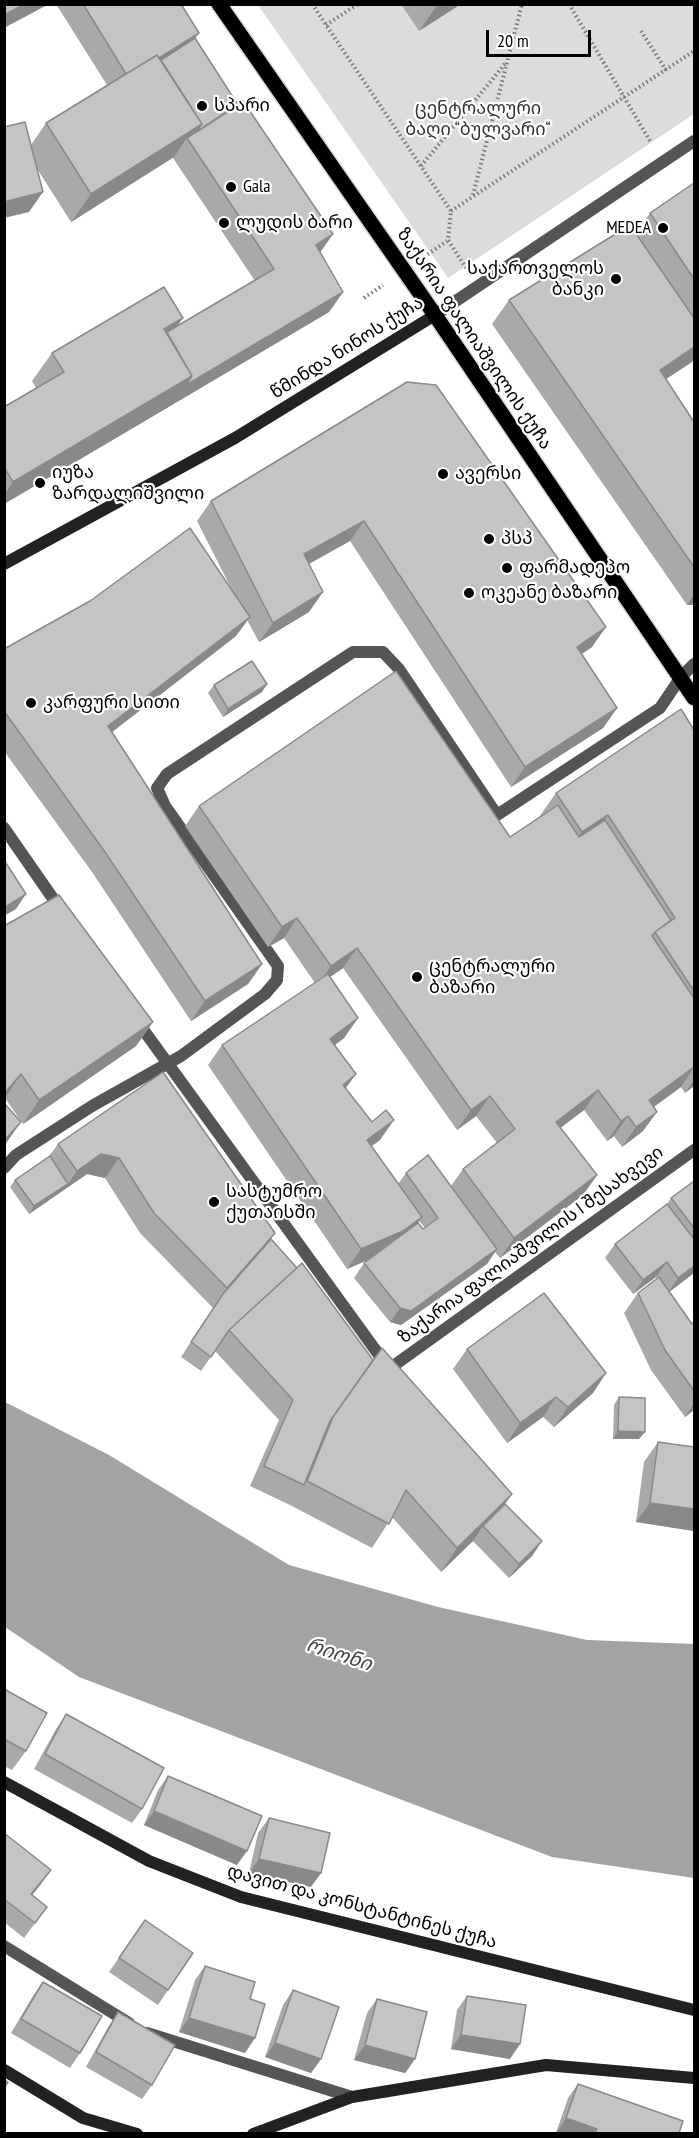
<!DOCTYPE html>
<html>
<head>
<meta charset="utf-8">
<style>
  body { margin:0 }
  #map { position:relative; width:699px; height:2138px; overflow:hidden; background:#fff; font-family:"PT Sans Narrow",sans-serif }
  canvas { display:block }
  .frame { position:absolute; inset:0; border:6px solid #000; pointer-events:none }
  .scale { position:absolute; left:486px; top:30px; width:105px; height:27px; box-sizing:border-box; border:3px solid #000; border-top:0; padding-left:8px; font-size:18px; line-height:21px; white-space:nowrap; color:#000; -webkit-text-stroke:4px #fff; paint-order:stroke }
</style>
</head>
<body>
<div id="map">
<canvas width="699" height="2138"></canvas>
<div class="frame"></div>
<div class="scale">20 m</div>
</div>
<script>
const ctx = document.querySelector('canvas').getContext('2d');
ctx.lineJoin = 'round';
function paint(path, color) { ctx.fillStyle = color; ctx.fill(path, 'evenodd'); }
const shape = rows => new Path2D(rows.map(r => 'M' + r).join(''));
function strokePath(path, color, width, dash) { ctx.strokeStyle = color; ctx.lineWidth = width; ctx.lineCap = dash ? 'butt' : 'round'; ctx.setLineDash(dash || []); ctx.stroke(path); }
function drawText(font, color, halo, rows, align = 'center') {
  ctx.font = font + ' "PT Sans Narrow","Noto Sans Georgian",sans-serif'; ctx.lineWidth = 4.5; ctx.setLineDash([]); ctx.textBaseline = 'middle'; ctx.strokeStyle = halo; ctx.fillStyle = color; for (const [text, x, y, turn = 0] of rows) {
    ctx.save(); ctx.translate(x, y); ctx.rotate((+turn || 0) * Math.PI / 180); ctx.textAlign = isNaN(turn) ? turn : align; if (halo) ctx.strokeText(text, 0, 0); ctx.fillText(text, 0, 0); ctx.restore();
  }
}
paint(shape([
  [258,5,694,5,694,114,448,278]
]), '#dcdcdc');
paint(shape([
  [5,1402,109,1455,289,1565,438,1607,587,1640,694,1644,694,1878,552,1857,79,1677,5,1627]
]), '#a3a3a3');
const primary = shape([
  [219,4,435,315,694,698]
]);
strokePath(primary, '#dbdbdb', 18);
strokePath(shape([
  [312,4,451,211,448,240,466,268],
  [569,4,650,141],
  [326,25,358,4],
  [641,31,666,70],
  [421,166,505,64],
  [473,195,522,4],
  [451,211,694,51],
  [424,257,447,241],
  [364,298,383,285]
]), '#777', 4, [1.5, 3]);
strokePath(shape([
  [4,1168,16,1155,92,1106,181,1056,265,994,277,980,278,966,165,806,157,788,167,774,353,652,383,652,399,669,497,815,660,708,681,677]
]), '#555', 12);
strokePath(shape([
  [435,315,694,141],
  [681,677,694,664],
  [4,828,61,910],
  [137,1021,387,1366],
  [389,1369,694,1150],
  [4,1946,129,2023],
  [147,2033,352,2097]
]), '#555', 12);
strokePath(shape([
  [4,564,235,438,435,315],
  [4,1782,149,1861,241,1897,694,2010],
  [4,2070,83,2118,137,2134],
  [253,2134,352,2097,546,2065,694,2078]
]), '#222', 12);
strokePath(primary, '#000', 15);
paint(shape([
  [56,4,181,4,199,33,195,38,238,105,333,234,320,252,343,292,329,312,4,504,4,407,36,388,32,381,52,353,177,327,255,281,173,158,174,157,71,222,36,167,29,212,31,145,46,123,107,85],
  [401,4,461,4,419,31],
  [694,183,694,358,692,362,666,379,694,422,694,605,687,605,492,324,509,300,636,233,650,213],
  [407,382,592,647,581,654,617,708,603,728,511,787,350,541,309,564,309,612,259,642,247,620,236,636,112,732,262,964,248,984,191,1021,92,872,4,751,4,649,233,592,197,521,211,501],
  [267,684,262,692,223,717,208,693,214,685],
  [694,730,694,1086,685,1093,681,1087,654,1107,643,1131,622,1147,614,1136,607,1141,584,1110,560,1128,597,1175,583,1195,500,1258,495,1252,487,1264,401,1325,390,1322,354,1278,364,1263,369,1259,347,1269,208,1065,222,1045,315,983,284,938,268,947,185,826,199,806,510,837,539,817,556,793],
  [343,968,457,1130,476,1116,497,1143,463,1169,451,1186,406,1173,398,1184,371,1146,380,1140,346,1088,356,1074,335,1045,344,1038,358,1018,330,977],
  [419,1221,425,1228,423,1229,418,1223],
  [4,926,153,1022,136,1046,23,1124,5,1098],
  [163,1072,271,1239,373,1360,512,1494,505,1504,542,1541,532,1556,509,1578,473,1541,441,1572,392,1517,372,1548,290,1505,250,1486,279,1420,215,1351,201,1371,181,1357,213,1308,140,1233,105,1178,87,1174,29,1214,10,1187,15,1180,49,1156,58,1144],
  [694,1181,694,1273,669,1292,692,1324,694,1322,694,1410,685,1417,651,1370,624,1313,638,1293,657,1278,656,1277,633,1294,605,1258,615,1244,667,1204,671,1198],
  [467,1349,606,1373,593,1393,554,1427,543,1417,507,1443,453,1369],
  [619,1397,639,1439,613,1439,614,1405],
  [658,1442,694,1447,694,1531,636,1522,644,1462],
  [4,1689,26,1751,12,1770,4,1766],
  [66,1714,142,1809,132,1823,34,1769,56,1729],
  [168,1776,237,1865,144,1825,158,1790],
  [269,1818,311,1887,249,1873,258,1833],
  [4,1833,41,1884,32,1895,47,1907,24,1938,4,1922],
  [145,1920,193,1953,158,2005,109,1972],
  [205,1966,250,1999,245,2053,179,2032,195,1980],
  [43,1982,80,2053,70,2068,11,2033,33,1996],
  [293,1990,321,2059,311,2073,265,2057,283,2005],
  [467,1996,510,2059,451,2049,457,2010],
  [377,1999,415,2059,405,2073,354,2060,367,2013],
  [118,2012,152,2085,142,2099,86,2067,108,2027],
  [578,2084,679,2133,556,2133,568,2098]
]), '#a9a9a9');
paint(shape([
  [25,4,49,4,4,28,4,15],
  [440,4,461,4,419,31,436,7],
  [199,33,185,52,128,77],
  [202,124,192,138,187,138,174,157,71,222,91,194],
  [43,192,29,212,4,218,4,202],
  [333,234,319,254,316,245],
  [343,292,329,312,172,405,186,385],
  [183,318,163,346,164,329],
  [694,347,694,358,692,362,643,394,660,370],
  [192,376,172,405,4,504,4,495,13,482],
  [364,521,350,541,290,574,304,554],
  [323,592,309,612,259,642,273,623],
  [694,594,694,605,687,605],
  [250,617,236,636,94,746,108,726],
  [606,627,592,647,563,667,577,647],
  [267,684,262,692,223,717,228,709],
  [617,708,603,728,511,787,525,767],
  [608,815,591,839,565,856,582,832],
  [26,894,16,909,4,916,4,908],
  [297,918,284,938,268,947,282,927],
  [357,948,343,968,317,986,331,966],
  [262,964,248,984,191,1021,205,1001],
  [358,1018,344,1038,316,1059,330,1039],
  [153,1022,136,1046,23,1124,39,1100],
  [694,1067,681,1087,635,1120,649,1100],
  [21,1074,5,1098,4,1098,4,1094],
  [356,1074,342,1093,343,1085],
  [694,1080,694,1086,685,1093],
  [598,1090,584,1110,542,1142,556,1122],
  [490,1096,476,1116,457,1130,471,1110],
  [657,1112,643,1131,622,1147,636,1127],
  [628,1116,614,1136,607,1141,621,1121],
  [394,1120,380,1140,353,1160,367,1140],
  [21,1122,4,1146,4,1141],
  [101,1154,119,1158,105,1178,87,1174,29,1214,34,1206,68,1184,77,1171],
  [597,1175,583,1195,500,1258,514,1238],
  [422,1217,408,1237,389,1251,347,1269,361,1249],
  [497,1249,487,1264,401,1325,390,1322,400,1308],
  [667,1262,656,1277,633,1294,643,1280],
  [694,1266,694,1273,668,1293,678,1278],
  [606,1373,593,1393,554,1427,568,1407],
  [556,1397,543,1417,507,1443,520,1423],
  [694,1403,694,1410,685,1417],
  [618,1431,645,1432,639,1439,613,1439],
  [512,1494,495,1518,483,1526,473,1541,441,1572,457,1548],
  [650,1503,694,1509,694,1531,636,1522],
  [542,1541,532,1556,509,1578,519,1564],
  [154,1811,247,1851,237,1865,144,1825],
  [259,1859,321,1873,311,1887,249,1873],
  [51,1870,41,1884,21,1909,31,1894],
  [189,2018,255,2038,245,2053,179,2032],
  [461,2035,520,2044,510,2059,451,2049],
  [275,2043,321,2059,311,2073,265,2057],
  [365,2045,415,2059,405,2073,354,2060],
  [566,2118,597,2129,593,2133,556,2133]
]), '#898989');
const building = shape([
  [4,4,25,4,4,15,4,4],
  [83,4,181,4,199,33,159,58,157,55,126,74,83,4],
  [195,38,238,105,195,133,202,124,161,60,195,38],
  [157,55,202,124,91,194,46,123,157,55],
  [243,101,333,234,316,245,343,292,186,385,192,376,167,332,274,269,187,138,243,101],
  [25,122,43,192,4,202,4,127,25,122],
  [694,183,694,279,650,213,694,183],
  [630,225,694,318,694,347,660,370,694,422,694,567,509,300,630,225],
  [164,287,183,318,164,329,192,376,13,482,4,467,4,407,64,372,52,353,164,287],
  [407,382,436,385,606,627,577,647,617,708,525,767,364,521,304,554,323,592,273,623,211,501,407,382],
  [190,528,250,617,108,726,262,964,205,1001,105,852,4,711,4,649,90,601,190,528],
  [252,661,267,684,228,709,214,685,252,661],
  [396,671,510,837,558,805,579,837,605,820,671,920,655,932,652,936,694,998,694,1067,649,1100,657,1112,636,1127,628,1116,621,1121,598,1090,556,1122,597,1175,514,1238,463,1169,515,1129,490,1096,471,1110,357,948,331,966,297,918,282,927,199,806,396,671],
  [681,709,694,730,694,991,655,932,675,918,608,815,582,832,556,793,681,709],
  [4,860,26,894,4,908,4,860],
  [59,895,153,1022,39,1100,21,1074,4,1094,4,926,59,895],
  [328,974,358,1018,330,1039,356,1074,343,1085,372,1122,386,1110,394,1120,367,1140,422,1217,403,1231,361,1249,222,1045,328,974],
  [163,1072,275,1233,227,1288,154,1213,119,1158,101,1154,77,1171,58,1144,163,1072],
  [4,1103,21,1122,4,1141,4,1103],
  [428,1155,497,1249,411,1311,400,1308,364,1263,418,1223,423,1229,438,1218,406,1173,428,1155],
  [50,1156,68,1184,34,1206,15,1180,50,1156],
  [694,1181,694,1228,671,1198,694,1181],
  [667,1204,694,1239,694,1266,678,1278,667,1262,643,1280,615,1244,667,1204],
  [271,1239,297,1268,229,1330,211,1357,191,1342,223,1294,271,1239],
  [302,1263,373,1360,330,1421,304,1485,264,1466,293,1400,229,1330,302,1263],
  [659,1277,692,1324,694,1322,694,1391,665,1350,638,1293,659,1277],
  [544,1293,606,1373,568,1407,556,1397,520,1423,467,1349,544,1293],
  [382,1348,512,1494,457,1548,406,1490,389,1524,307,1481,333,1417,382,1348],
  [619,1397,645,1398,645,1432,618,1431,619,1397],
  [658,1442,694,1447,694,1509,650,1503,658,1442],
  [505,1504,542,1541,519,1564,483,1526,505,1504],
  [4,1689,47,1713,26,1751,4,1739,4,1689],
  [66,1714,164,1768,142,1809,45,1754,66,1714],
  [168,1776,262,1816,247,1851,154,1811,168,1776],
  [269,1818,330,1833,321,1873,259,1859,269,1818],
  [4,1833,51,1870,31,1894,47,1907,35,1923,4,1899,4,1833],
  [145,1920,193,1953,168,1990,119,1958,145,1920],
  [205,1966,255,1982,250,1999,265,2004,255,2038,189,2018,205,1966],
  [43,1982,102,2016,80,2053,21,2019,43,1982],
  [293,1990,339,2007,321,2059,275,2043,293,1990],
  [467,1996,526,2005,520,2044,461,2035,467,1996],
  [377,1999,427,2012,415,2059,365,2045,377,1999],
  [118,2012,175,2045,152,2085,96,2052,118,2012],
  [4,2080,8,2082,4,2088,4,2080],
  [578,2084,683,2121,679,2133,595,2133,597,2129,566,2118,578,2084]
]);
paint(building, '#c4c4c4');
strokePath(building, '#898989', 1.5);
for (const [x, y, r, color] of [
  [202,106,6,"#000"],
  [231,187,6,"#000"],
  [224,223,6,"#000"],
  [663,228,6,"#000"],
  [616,279,6,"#000"],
  [443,474,6,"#000"],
  [40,483,6,"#000"],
  [489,539,6,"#000"],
  [507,568,6,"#000"],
  [469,593,6,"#000"],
  [31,703,6,"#000"],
  [417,977,6,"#000"],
  [214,1202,6,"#000"]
]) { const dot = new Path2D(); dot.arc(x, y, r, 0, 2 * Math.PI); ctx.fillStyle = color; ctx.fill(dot); strokePath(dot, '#fff', 2); }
drawText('18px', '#000', '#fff', [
  ["სპარი",214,106],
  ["Gala",243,187],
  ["ლუდის ბარი",236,223],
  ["MEDEA",651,228,"right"],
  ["საქართველოს",604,269,"right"],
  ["ბანკი",604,290,"right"],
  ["იუზა",52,473],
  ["ზარდალიშვილი",52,494],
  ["ავერსი",455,474],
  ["პსპ",501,539],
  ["ფარმადეპო",519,568],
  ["ოკეანე ბაზარი",481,593],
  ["კარფური სითი",43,703],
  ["ცენტრალური",429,967],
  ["ბაზარი",429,988],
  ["სასტუმრო",226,1192],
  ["ქუთაისში",226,1213]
], 'left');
drawText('18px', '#333', '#fff', [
  ["ცენტრალური",478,109],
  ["ბაღი “ბულვარი“",478,130]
]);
drawText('18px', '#000', '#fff', [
  ["ზაქარია ფალიაშვილის ქუჩა",474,339,56],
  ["წმინდა ნინოს ქუჩა",347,348,-32],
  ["ზაქარია ფალიაშვილის I შესახვევი",531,1245,-36],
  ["დავით და კონსტანტინეს ქუჩა",362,1907,15]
]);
drawText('italic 20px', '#444', '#fff', [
  ["რიონი",339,1655,18]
]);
</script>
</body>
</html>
